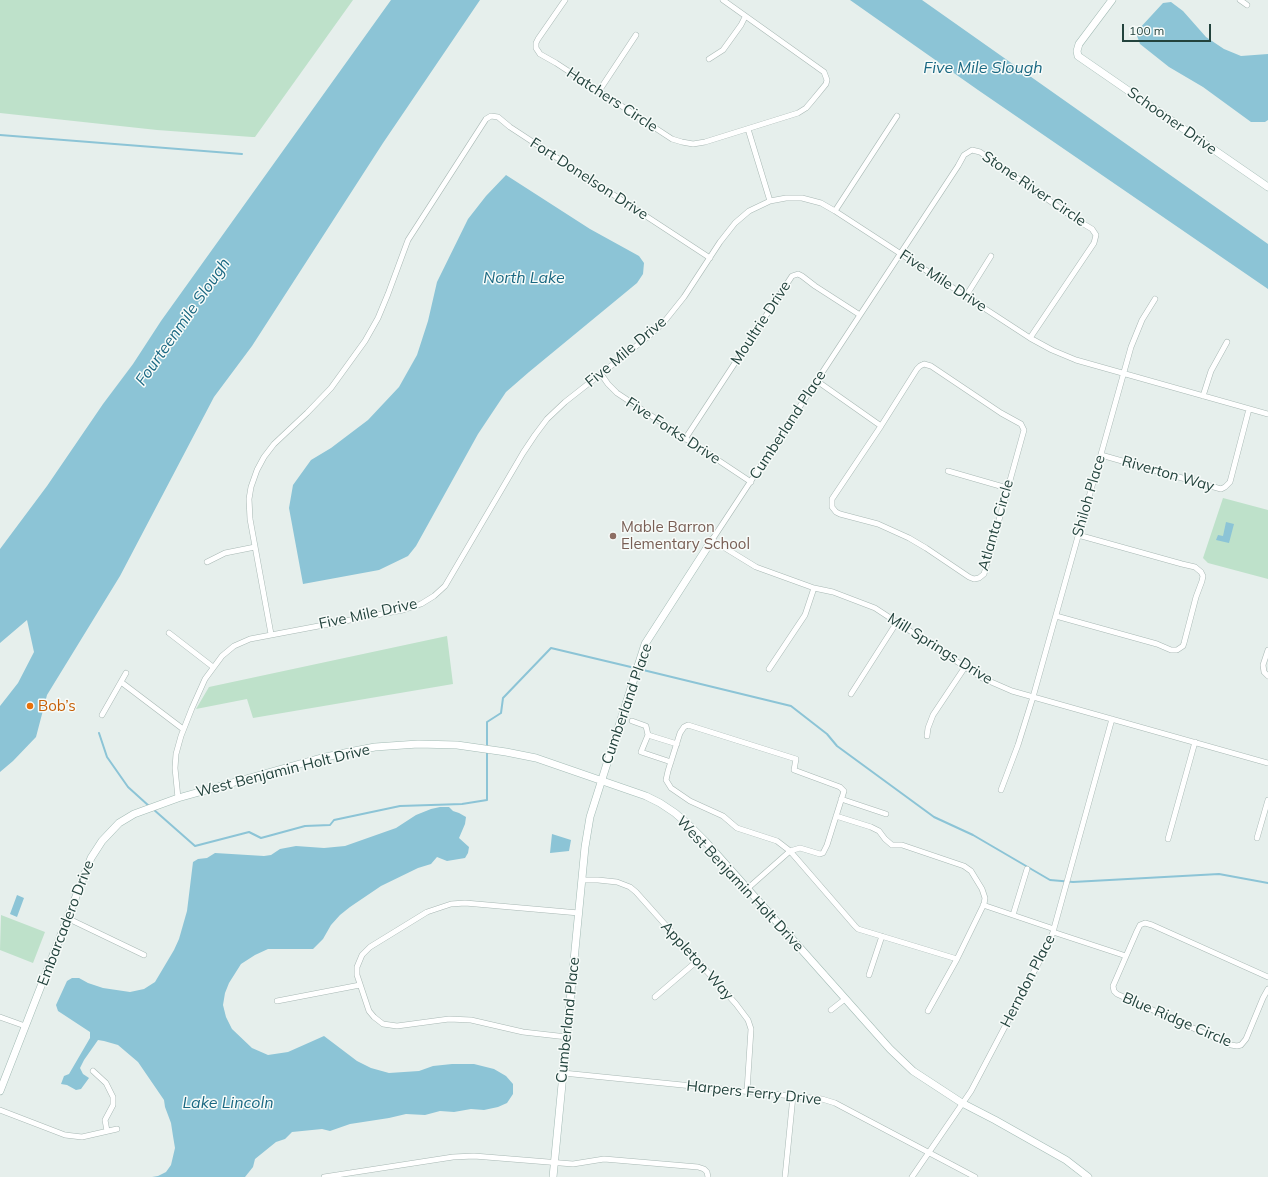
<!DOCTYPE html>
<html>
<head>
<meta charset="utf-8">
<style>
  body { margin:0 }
  #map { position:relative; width:1268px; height:1177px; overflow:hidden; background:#e6efec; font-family:Mulish,sans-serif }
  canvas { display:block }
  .scale { position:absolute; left:1122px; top:24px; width:89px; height:18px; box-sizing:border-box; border:2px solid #23433d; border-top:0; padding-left:5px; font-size:12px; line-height:14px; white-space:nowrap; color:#23433d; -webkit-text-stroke:3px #f7fbf9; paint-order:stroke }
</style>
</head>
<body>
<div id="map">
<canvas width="1268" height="1177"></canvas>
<div class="scale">100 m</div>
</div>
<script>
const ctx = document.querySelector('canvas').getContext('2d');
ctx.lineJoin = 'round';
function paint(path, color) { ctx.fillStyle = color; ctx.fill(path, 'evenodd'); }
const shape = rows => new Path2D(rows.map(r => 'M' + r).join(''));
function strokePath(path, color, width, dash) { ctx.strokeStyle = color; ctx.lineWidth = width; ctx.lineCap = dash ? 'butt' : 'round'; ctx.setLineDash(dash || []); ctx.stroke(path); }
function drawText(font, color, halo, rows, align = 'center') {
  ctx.font = font + ' Mulish,sans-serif'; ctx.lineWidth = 3; ctx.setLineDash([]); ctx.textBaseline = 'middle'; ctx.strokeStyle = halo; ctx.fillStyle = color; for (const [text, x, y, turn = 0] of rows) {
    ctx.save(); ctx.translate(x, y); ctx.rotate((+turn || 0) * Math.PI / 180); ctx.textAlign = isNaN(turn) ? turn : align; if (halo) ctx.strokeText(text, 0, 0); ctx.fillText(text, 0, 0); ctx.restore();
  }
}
paint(shape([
  [0,0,353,0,255,137,252,137,157,130,0,113],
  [1223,498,1268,510,1268,579,1208,563,1203,558],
  [447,636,453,684,253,718,247,699,196,709,209,687],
  [1,915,45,932,33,963,0,950]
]), '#bee1ca');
paint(shape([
  [391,0,480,0,383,143,252,346,214,397,120,576,47,695,36,737,13,761,0,772,0,706,18,683,34,652,27,620,0,643,0,549,47,486,103,404,133,364,161,321],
  [850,0,922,0,1268,244,1268,289,978,90],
  [1171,2,1183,11,1206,37,1224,49,1241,56,1268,54,1268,120,1265,122,1251,122,1203,87,1169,67,1140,44,1136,33,1139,29,1163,3],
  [506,175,590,229,639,256,644,263,643,274,637,283,529,372,506,392,478,434,416,546,408,556,379,570,303,584,289,508,293,485,311,460,331,448,368,420,399,387,417,355,428,321,437,282,468,219,486,196],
  [1226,522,1234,524,1229,543,1216,540,1218,535,1223,536],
  [440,807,449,807,453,811,459,813,466,817,465,824,459,838,469,847,468,853,465,858,447,861,437,857,431,864,418,868,381,886,350,907,340,915,331,925,323,939,313,949,268,949,255,955,241,964,229,983,225,993,223,1005,226,1017,232,1029,252,1048,268,1055,288,1052,324,1036,357,1061,371,1068,389,1073,419,1071,433,1066,452,1064,474,1064,494,1069,506,1076,513,1084,513,1094,507,1103,498,1107,484,1110,471,1109,454,1112,440,1111,425,1115,406,1114,389,1118,350,1124,330,1131,322,1129,292,1132,285,1139,276,1142,255,1159,253,1167,245,1177,152,1177,158,1176,166,1172,171,1165,175,1148,173,1136,171,1123,165,1107,164,1100,138,1062,118,1045,104,1041,98,1040,84,1060,80,1068,83,1074,89,1078,81,1089,76,1090,67,1085,61,1084,64,1076,69,1074,90,1038,90,1032,58,1011,56,1005,67,981,72,978,79,978,88,983,103,988,130,992,144,989,155,982,174,950,179,939,187,911,193,862,198,859,207,858,215,853,264,856,271,855,280,849,296,846,324,848,345,846,396,828,416,815,431,809],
  [552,834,571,840,569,851,550,853],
  [17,895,24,898,17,917,10,914]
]), '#8cc4d6');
strokePath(shape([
  [0,135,242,154],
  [639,669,791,706,827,734,837,746,934,817,973,835,1050,880,1073,882,1219,874,1268,883],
  [99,733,107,757,128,787,149,806],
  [487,748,487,722,501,713,503,698,551,648,635,668],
  [153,809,195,846,249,832,261,838,305,826,330,825,334,820,400,806,462,804,487,800,487,752]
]), '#8cc4d6', 2);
const street = shape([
  [565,0,538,39,536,43,536,48,540,54,556,63,672,139,682,142,693,144,705,142,798,113,806,108,812,101,826,84,827,80,824,72,723,0],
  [1240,0,1247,5],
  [709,59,723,50,741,25,745,17],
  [599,91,636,35],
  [748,129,770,201],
  [835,211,897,116],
  [966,296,991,256],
  [1030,338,1094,243,1096,235,1092,229,1077,220,980,152,972,150,964,155,958,166,712,540,756,567,814,588,833,592,875,608,982,678,1012,691,1268,763],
  [924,364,931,366,1001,413,1021,424,1024,430,984,574,979,578,974,579,969,577,926,548,909,538,878,524,840,514,836,512,832,507,832,499,881,426,917,369,920,366,924,364],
  [601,374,608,384,617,393,751,482],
  [817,381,881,426],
  [1203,396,1211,371,1227,342],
  [685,439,792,276,798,274,802,276,815,286,860,315],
  [1101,455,1221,489,1225,487,1230,482,1249,409],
  [948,471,1007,488],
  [207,562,225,553,255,547],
  [1056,616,1157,644,1171,650,1177,650,1183,646,1184,643,1196,597,1202,581,1203,576,1201,572,1195,567,1182,564,1078,535],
  [169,633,213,667],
  [271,634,250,519,249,499,251,487,257,470,264,457,274,444,307,413,331,388,365,341,378,318,388,294,408,240,486,119,491,116,498,117,510,127,710,258],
  [1268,650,1263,665,1264,672,1268,676],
  [769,669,805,615,814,588],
  [121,682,183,729],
  [851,694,897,622],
  [102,715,126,673],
  [632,721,646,726,648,735],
  [927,736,928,728,933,715,965,667],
  [671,762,641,752,648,735,677,744],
  [1001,790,1018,745,1033,697,1131,347,1142,320,1155,299],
  [178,798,175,768,176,754,181,736,192,708,205,679,222,656,234,646,250,639,403,610,421,604,434,596,445,586,523,453,535,435,547,419,565,402,649,336,664,322,684,297,720,242,735,223,749,211,770,201,786,198,802,198,821,203,835,211,1030,338,1052,350,1076,360,1268,414],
  [841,799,886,814],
  [1257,838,1268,800],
  [1168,839,1195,742],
  [582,880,598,880,617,882,630,887,636,892,736,1004,748,1020,751,1029,747,1091],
  [747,889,790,851,800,848,820,854,823,853,827,845,844,791,840,787,794,770,796,759,688,725,684,727,680,733,668,771,666,780,671,788,690,801,723,816,737,828,777,841,790,851,855,926,858,929,957,959,984,904,985,898,982,889,971,871,964,866,902,845,892,845,885,839,879,831,871,827,836,816],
  [983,905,1054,929],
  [1013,915,1027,869],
  [67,918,144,955],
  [1053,932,1126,956],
  [869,975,882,936],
  [1268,977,1152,925,1145,923,1140,925,1137,931,1113,986,1114,991,1117,994,1231,1045,1237,1046,1241,1045,1246,1039,1263,998,1268,989],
  [655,997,697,961],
  [277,1001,360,985],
  [831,1010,845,999],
  [928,1011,957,959],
  [0,1017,25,1026],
  [567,1037,523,1032,471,1020,449,1019,397,1026,383,1024,374,1017,369,1011,357,975,357,967,362,955,370,947,427,912,451,904,465,903,579,913],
  [93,1071,106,1083,113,1097,113,1105,105,1120,107,1131],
  [563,1073,822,1099,835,1103,975,1177],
  [0,1110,65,1135,82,1137,117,1129],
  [324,1177,453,1157,474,1156,573,1164,604,1159,698,1167,704,1169,707,1172,708,1177],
  [785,1177,793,1096],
  [912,1177,971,1091,1049,943,1053,932,1112,719]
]);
const secondary = shape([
  [1112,0,1079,44,1077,51,1078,56,1268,187],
  [0,1091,91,858,102,841,119,823,134,814,178,798,321,758,354,751,375,747,418,744,457,745,506,752,536,758,646,796,660,803,675,813,691,827,705,841,890,1049,913,1071,962,1103,995,1120,1066,1160,1088,1177],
  [553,1177,585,847,590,817,645,644,712,540]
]);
strokePath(street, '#a8b8b4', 6);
strokePath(secondary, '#a3bbb5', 8);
strokePath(street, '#fff', 5);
strokePath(secondary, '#fff', 7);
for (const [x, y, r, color] of [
  [613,536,4,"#8d6e63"],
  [30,706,4,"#e8710a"]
]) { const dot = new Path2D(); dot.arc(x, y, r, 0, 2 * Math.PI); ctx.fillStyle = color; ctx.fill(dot); strokePath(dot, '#f7fbf9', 1.5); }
drawText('15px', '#23433d', '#f7fbf9', [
  ["Hatchers Circle",612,100,33],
  ["Schooner Drive",1172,121,35],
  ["Fort Donelson Drive",589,179,33],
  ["Stone River Circle",1034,189,34],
  ["Five Mile Drive",943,281,33],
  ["Moultrie Drive",761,323,-57],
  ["Five Mile Drive",626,352,-40],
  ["Cumberland Place",788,425,-57],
  ["Five Forks Drive",673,431,33],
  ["Riverton Way",1168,474,16],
  ["Shiloh Place",1089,496,-74],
  ["Atlanta Circle",996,525,-74],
  ["Five Mile Drive",368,614,-12],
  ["Mill Springs Drive",940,649,32],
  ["Cumberland Place",627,704,-71],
  ["West Benjamin Holt Drive",283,771,-14],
  ["West Benjamin Holt Drive",740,884,47],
  ["Embarcadero Drive",66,923,-69],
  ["Appleton Way",697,961,48],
  ["Herndon Place",1028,981,-63],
  ["Cumberland Place",568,1020,-84],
  ["Blue Ridge Circle",1177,1020,23],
  ["Harpers Ferry Drive",754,1093,6]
]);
drawText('15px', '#785e54', '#f7fbf9', [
  ["Mable Barron",621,527],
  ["Elementary School",621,544]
], 'left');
drawText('15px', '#c56008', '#f7fbf9', [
  ["Bob’s",38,706]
], 'left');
drawText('italic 16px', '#1a6882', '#f7fbf9', [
  ["Five Mile Slough",983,68],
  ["North Lake",524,278],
  ["Fourteenmile Slough",183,322,-55],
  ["Lake Lincoln",228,1103]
]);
</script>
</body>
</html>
